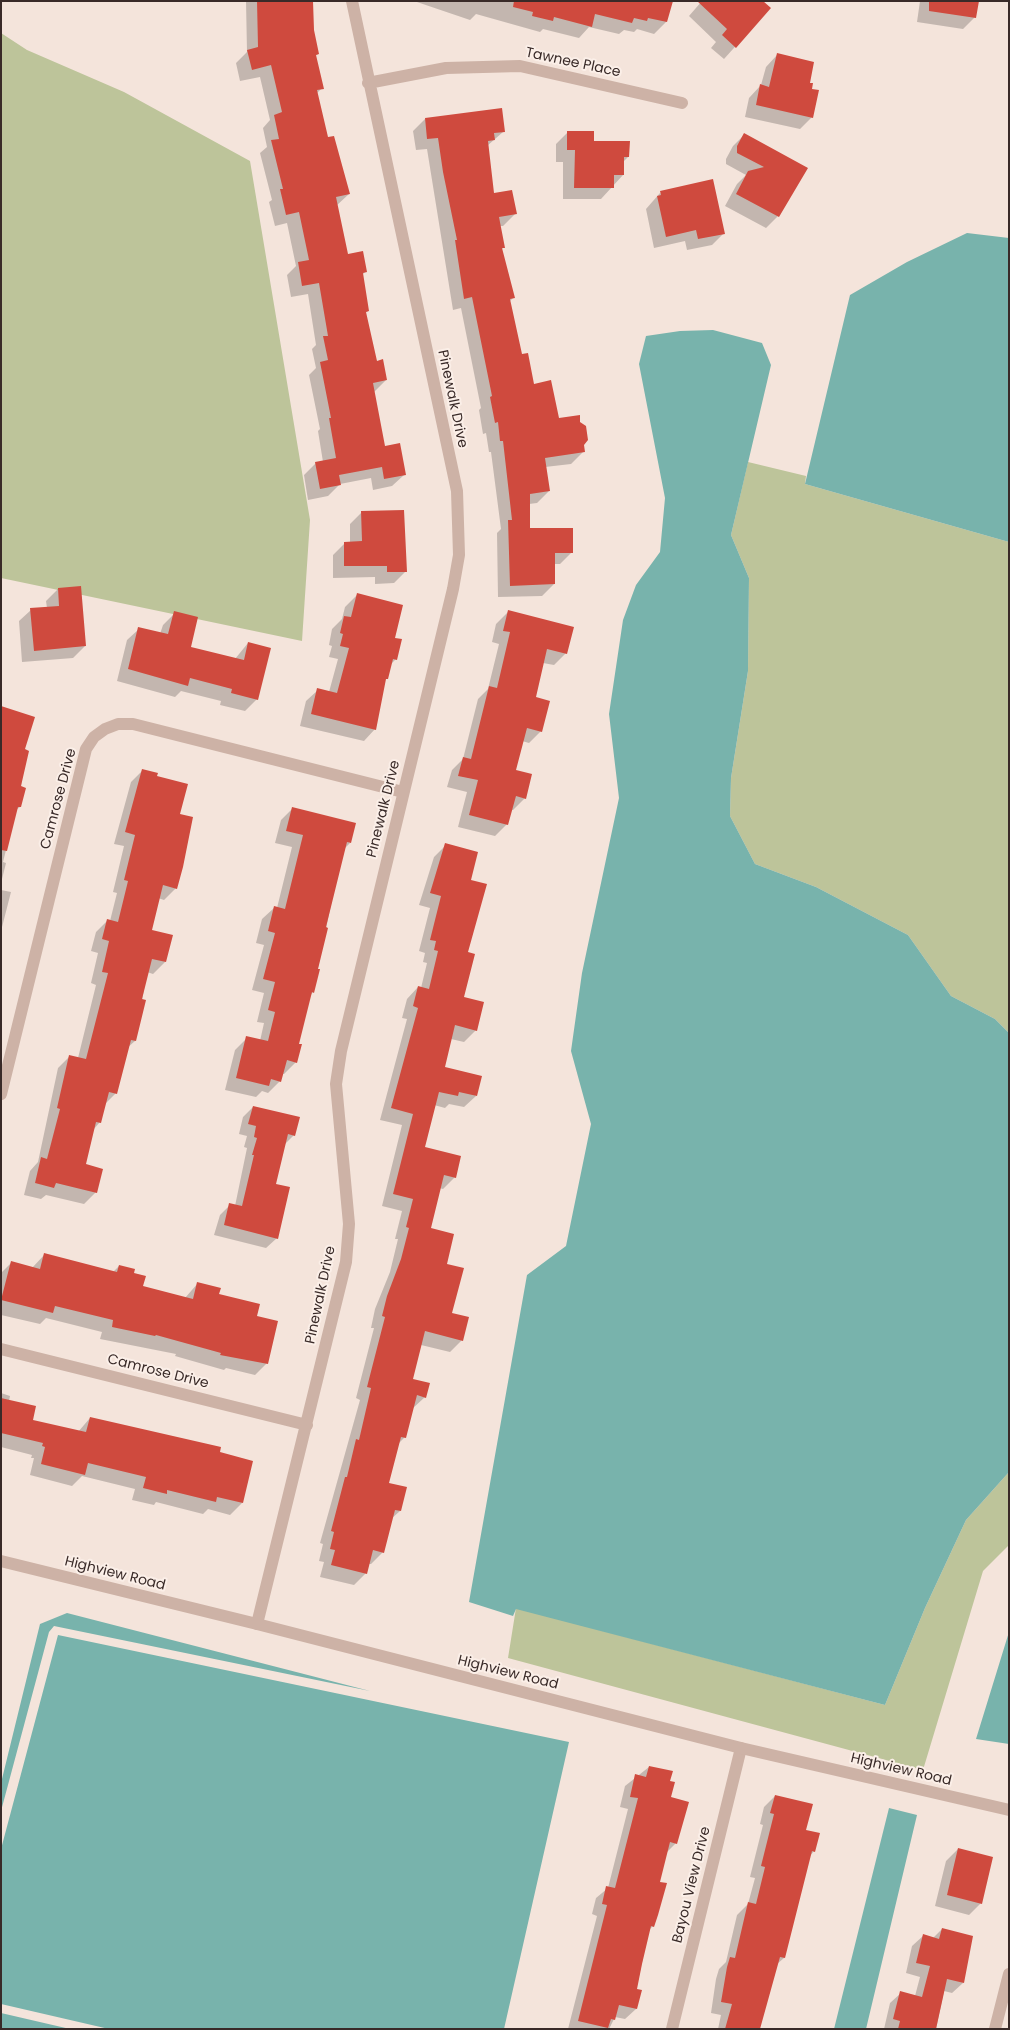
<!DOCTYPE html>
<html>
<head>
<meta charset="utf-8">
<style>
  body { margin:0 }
  #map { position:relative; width:1010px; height:2030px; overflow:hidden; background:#f4e4db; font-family:Poppins,sans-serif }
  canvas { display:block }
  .frame { position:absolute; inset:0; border:2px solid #392a28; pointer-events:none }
</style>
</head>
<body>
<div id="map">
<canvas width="1010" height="2030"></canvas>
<div class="frame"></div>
</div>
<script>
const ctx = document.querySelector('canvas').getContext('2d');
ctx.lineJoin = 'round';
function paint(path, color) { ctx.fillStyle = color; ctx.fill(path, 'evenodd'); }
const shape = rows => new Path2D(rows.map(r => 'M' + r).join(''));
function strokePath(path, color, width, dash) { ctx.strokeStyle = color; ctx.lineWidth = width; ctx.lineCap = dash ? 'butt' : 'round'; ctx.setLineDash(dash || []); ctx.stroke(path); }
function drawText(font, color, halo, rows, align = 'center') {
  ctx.font = font + ' Poppins,sans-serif'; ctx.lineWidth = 4; ctx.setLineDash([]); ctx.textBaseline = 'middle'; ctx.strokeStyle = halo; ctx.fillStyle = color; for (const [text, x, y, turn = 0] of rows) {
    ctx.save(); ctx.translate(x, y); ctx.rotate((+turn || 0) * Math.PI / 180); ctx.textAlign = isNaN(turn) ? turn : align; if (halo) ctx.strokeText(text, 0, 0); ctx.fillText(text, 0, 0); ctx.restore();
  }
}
paint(shape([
  [1,33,27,50,124,92,250,161,310,520,302,641,1,578],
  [748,462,806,476,805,484,1009,542,1009,1033,995,1019,951,996,908,935,816,887,755,864,730,816,731,778,748,671,749,578,731,535],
  [1009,1472,1009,1545,983,1571,923,1770,508,1658,516,1608,885,1705,925,1608,966,1520]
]), '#bdc49a');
paint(shape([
  [967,233,1009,238,1009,542,805,484,850,295,907,262],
  [713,330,762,343,771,365,731,535,749,578,748,671,731,778,730,816,755,864,816,887,908,935,951,996,995,1019,1009,1033,1009,1472,966,1520,925,1608,885,1705,516,1609,513,1616,469,1602,527,1275,566,1246,591,1124,571,1051,582,973,619,798,609,714,623,620,636,585,660,552,665,498,639,364,646,336,680,331],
  [67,1613,370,1691,54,1626,49,1632,1,1811,1,1783,40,1624],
  [1009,1632,1009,1744,976,1739],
  [58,1635,569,1742,504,2029,109,2029,1,2004,1,1849],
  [889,1808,917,1815,866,2029,834,2029],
  [1,2013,70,2029,1,2029]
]), '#78b3ac');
paint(shape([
  [246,1,311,1,312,30,318,54,315,56,322,88,316,94,327,138,349,194,336,206,347,255,365,272,362,275,368,311,365,313,376,362,386,380,374,392,384,448,404,475,392,486,373,490,371,478,340,484,328,496,308,500,304,475,316,463,323,462,318,431,320,429,309,375,316,368,312,349,316,345,308,294,291,297,287,275,296,266,287,223,275,226,269,202,272,200,260,153,267,147,263,128,270,120,260,77,240,81,236,63,247,52],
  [414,1,671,1,666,22,654,34,637,29,634,32,624,30,619,34,589,27,579,38,543,29,540,32,476,14,470,20],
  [702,1,769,9,724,59,711,48,716,42,689,16],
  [920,1,978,1,975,17,963,29,917,22],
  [777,55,808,83,812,117,800,129,745,117,749,98,761,85,766,67],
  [425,119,503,132,487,146,493,195,515,214,503,226,500,226,504,247,501,250,513,298,509,302,521,356,533,385,558,420,582,444,583,452,571,464,545,467,549,491,537,503,529,504,529,530,572,552,560,564,554,564,554,584,542,596,498,597,497,533,501,529,491,452,489,452,486,433,483,434,479,410,481,408,461,308,453,310,427,149,416,150,413,131],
  [568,132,628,157,623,162,623,175,601,199,563,199,563,162,556,162,556,144],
  [744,135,807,168,778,216,766,228,725,206,737,184,746,175,726,164,726,159,733,146],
  [660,193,724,233,712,245,687,250,685,241,654,248,646,209],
  [362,512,406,571,394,583,375,584,375,577,333,578,333,555,345,543,350,543,350,524],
  [58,589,85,646,73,658,22,662,19,621,31,610,47,608,46,601],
  [357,595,394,639,396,659,390,665,384,681,375,729,364,741,300,726,306,701,318,690,329,692,338,659,329,657,332,646,329,645,332,629,342,619,345,607],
  [508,612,566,653,554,665,543,663,534,698,541,731,529,743,522,741,515,771,525,798,513,810,511,810,507,824,495,836,458,827,467,792,447,787,452,770,463,759,478,699,488,689,499,644,492,642,496,624],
  [175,613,189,648,235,659,248,643,257,699,245,711,220,705,221,701,181,691,175,697,117,681,127,640,139,629,160,634,163,625],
  [1,708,23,750,20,807,16,810,3,862,6,863,1,883],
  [143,770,156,777,179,815,176,888,164,900,158,898,150,931,165,962,153,974,147,972,135,1041,127,1048,116,1093,105,1104,100,1122,93,1130,84,1165,96,1192,84,1204,46,1195,41,1199,24,1195,30,1171,38,1162,58,1068,70,1056,78,1058,96,985,91,983,98,953,91,951,96,932,108,920,110,921,117,893,113,892,124,846,114,844,131,782],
  [293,808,350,843,345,848,336,880,313,992,310,996,297,1045,296,1062,284,1074,282,1074,280,1081,268,1093,262,1091,256,1097,225,1090,235,1050,247,1038,260,1041,264,1023,257,1022,264,993,252,990,264,945,256,943,262,919,274,908,277,908,292,847,275,843,281,820],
  [446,845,470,881,463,998,476,1030,464,1042,451,1039,443,1068,476,1096,464,1107,449,1104,445,1108,434,1105,423,1148,455,1177,443,1189,439,1188,429,1229,445,1265,451,1314,462,1340,450,1352,421,1345,412,1380,425,1397,412,1409,405,1437,397,1445,388,1484,400,1511,391,1519,383,1552,371,1564,369,1564,366,1573,354,1585,320,1577,324,1562,319,1561,323,1544,320,1543,360,1400,356,1398,374,1328,371,1328,375,1309,390,1272,398,1239,395,1239,402,1211,382,1206,402,1125,380,1120,407,1019,402,1018,407,999,418,987,421,988,427,963,423,962,425,953,419,951,430,908,419,905,434,857],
  [1,890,11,892,1,931],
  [253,1107,294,1135,284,1145,274,1185,277,1238,266,1248,214,1235,220,1215,230,1205,235,1206,247,1148,244,1147,247,1136,239,1134,243,1117],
  [45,1254,113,1272,119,1266,133,1274,142,1287,185,1298,198,1283,255,1317,267,1363,255,1375,226,1368,224,1370,175,1356,176,1354,100,1339,102,1332,46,1318,40,1324,1,1315,1,1273,11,1263,32,1268],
  [1,1393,10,1396,9,1401,32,1421,78,1432,90,1418,252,1462,242,1503,230,1515,208,1509,203,1514,156,1502,154,1505,132,1500,135,1489,82,1476,72,1486,30,1475,34,1458,31,1458,32,1455,1,1447],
  [649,1767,669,1782,676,1843,666,1853,659,1883,653,1926,649,1930,636,1990,636,2009,625,2019,615,2017,609,2029,568,2029,597,1916,592,1914,596,1898,608,1888,628,1809,620,1807,625,1786],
  [775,1796,805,1831,814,1851,810,1856,784,1958,777,1964,759,2029,718,2029,721,2015,711,2013,716,1979,719,1969,726,1962,737,1915,748,1904,755,1878,750,1877,763,1825,760,1824,764,1807],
  [958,1849,981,1903,969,1915,935,1906,946,1861],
  [942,1929,963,1983,952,1993,944,1991,936,2029,884,2029,890,2003,901,1993,915,1996,920,1977,906,1973,912,1946,923,1936,933,1938]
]), '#0003');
paint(shape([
  [257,1,313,1,314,30,319,54,316,55,324,89,317,90,328,137,334,136,350,194,336,197,348,254,363,251,367,272,363,273,369,311,366,312,377,361,383,359,387,380,373,383,385,446,400,443,406,475,384,479,382,467,339,475,341,485,320,489,315,462,336,458,329,418,331,418,320,362,328,360,323,336,328,336,319,283,302,286,298,262,309,260,299,212,286,215,280,189,283,189,271,140,279,139,274,115,282,112,271,65,252,70,247,50,258,47],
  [514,1,673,1,667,22,648,18,647,21,634,18,632,23,595,14,592,27,554,17,553,21,532,16,533,12,513,7],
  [697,1,763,1,771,8,736,48,722,35,727,29],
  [929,1,979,1,976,18,929,11],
  [777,53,814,62,810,83,813,83,812,89,819,90,813,118,756,105,760,84,769,87],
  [502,108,505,132,494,133,495,140,488,141,494,193,512,190,517,214,499,217,505,248,502,248,515,298,510,299,522,354,528,353,534,384,551,380,559,418,580,415,580,422,586,426,588,440,584,445,585,452,545,458,550,491,530,494,530,528,573,528,573,553,555,553,555,584,510,586,508,520,512,520,503,441,500,441,498,422,495,423,490,397,492,396,472,297,464,299,455,240,457,240,443,172,438,138,427,139,425,118],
  [567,131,594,131,594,141,630,141,629,157,624,157,624,175,614,175,614,188,574,188,575,150,567,150],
  [744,133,808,168,779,217,736,194,748,171,764,167,737,153,737,146],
  [713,179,725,234,698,239,696,230,666,237,657,196,661,195,660,191],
  [404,510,407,572,387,572,387,566,344,566,344,542,362,541,361,511],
  [81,586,86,646,34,651,30,608,59,606,58,588],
  [357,593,403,605,395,638,402,639,397,660,393,659,388,679,386,679,376,730,311,714,317,688,337,693,349,648,340,646,343,634,340,633,344,616,351,617],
  [508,610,574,627,567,654,547,649,536,697,550,701,542,732,527,728,516,770,532,774,526,799,516,796,508,825,469,815,478,780,458,776,463,757,471,759,489,686,497,688,510,632,503,631],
  [174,611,198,617,191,647,244,660,248,642,271,648,258,700,231,693,232,689,190,678,188,686,128,669,138,627,168,634],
  [1,706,35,717,25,749,29,751,21,786,26,788,21,807,18,807,7,851,1,850],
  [142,769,158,773,157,776,188,784,180,814,193,817,183,867,177,889,163,885,152,930,173,935,166,962,152,959,142,999,146,1000,136,1041,131,1040,117,1094,109,1092,101,1123,96,1122,86,1164,103,1169,97,1193,56,1183,54,1188,35,1183,41,1157,47,1159,60,1109,57,1108,69,1055,86,1059,108,973,102,972,109,941,102,939,107,919,118,922,128,881,124,880,135,835,125,832],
  [292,807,356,823,351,843,347,842,326,927,328,928,318,969,320,969,314,993,312,992,299,1044,302,1044,297,1063,287,1060,281,1082,271,1079,269,1086,236,1078,246,1036,268,1041,275,1012,268,1010,275,982,263,979,275,933,268,931,274,906,285,909,303,835,286,831],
  [445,843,478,852,471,880,487,884,468,952,475,954,464,997,484,1002,477,1031,455,1025,445,1067,482,1076,477,1096,459,1092,458,1096,439,1092,425,1147,461,1156,456,1178,444,1175,431,1228,454,1234,447,1264,464,1268,452,1313,469,1317,463,1341,425,1331,413,1379,430,1383,426,1398,417,1395,406,1438,401,1437,389,1483,407,1487,401,1511,395,1510,384,1553,373,1550,367,1574,331,1565,335,1550,330,1549,334,1532,331,1531,345,1477,347,1477,356,1439,359,1440,371,1388,367,1387,385,1317,382,1316,387,1296,401,1259,409,1228,406,1227,413,1199,393,1194,413,1114,391,1108,418,1008,413,1006,418,986,429,989,438,951,434,950,436,941,430,940,441,896,430,893],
  [253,1106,300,1117,295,1136,288,1134,276,1184,290,1187,278,1239,224,1225,229,1203,242,1206,254,1155,252,1155,257,1138,254,1137,256,1126,248,1124],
  [44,1253,117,1272,119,1265,135,1269,134,1273,146,1276,143,1286,193,1299,197,1282,221,1288,219,1294,260,1304,257,1316,278,1321,268,1364,220,1355,221,1353,156,1335,155,1336,112,1327,113,1320,55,1306,53,1313,1,1300,11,1261,40,1269],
  [1,1398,36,1406,33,1420,86,1432,90,1417,221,1447,220,1452,253,1461,243,1503,217,1497,216,1502,167,1490,167,1494,143,1488,146,1477,88,1463,85,1475,41,1464,45,1447,42,1446,43,1443,1,1433],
  [649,1766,673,1771,670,1781,675,1782,671,1797,689,1802,677,1844,670,1842,660,1882,667,1883,658,1915,654,1927,651,1926,642,1964,637,1989,642,1990,637,2009,619,2005,615,2020,611,2019,608,2028,578,2021,607,1905,602,1904,606,1886,615,1888,638,1798,630,1797,635,1774,646,1777],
  [775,1795,813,1804,806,1830,820,1833,815,1852,812,1851,785,1958,780,1957,760,2029,725,2029,732,2004,721,2002,727,1967,730,1957,735,1958,748,1902,756,1904,765,1867,761,1866,774,1814,770,1813],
  [958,1848,993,1857,982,1904,947,1895],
  [942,1928,973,1936,964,1983,947,1979,936,2029,898,2029,900,2021,893,2019,900,1991,922,1997,930,1966,916,1963,923,1934,939,1939]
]), '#cf4a3e');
strokePath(shape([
  [368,83,446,68,520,66,682,103],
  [1,1094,86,749,94,737,105,729,118,724,133,724,403,792],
  [1,1349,307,1425],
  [257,1624,346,1262,349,1224,336,1084,341,1051,453,589,459,555,457,491,352,1],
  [672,2029,741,1748],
  [995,2029,1009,1974]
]), '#cdb2a6', 12);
strokePath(shape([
  [1,1561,257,1624,741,1748,1009,1810]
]), '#cdb2a6', 12);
drawText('14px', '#392a28', '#fbefe8', [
  ["Tawnee Place",573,63,12],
  ["Pinewalk Drive",452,399,78],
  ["Camrose Drive",59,799,-75],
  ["Pinewalk Drive",384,809,-76],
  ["Pinewalk Drive",321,1295,-78],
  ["Camrose Drive",158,1372,14],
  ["Highview Road",115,1574,14],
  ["Highview Road",508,1673,14],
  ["Highview Road",901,1770,13],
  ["Bayou View Drive",692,1885,-76]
]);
</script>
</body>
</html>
